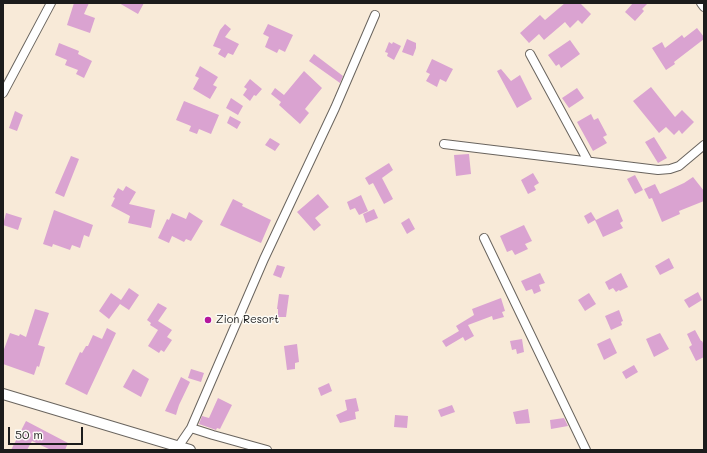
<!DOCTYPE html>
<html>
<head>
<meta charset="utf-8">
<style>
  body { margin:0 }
  #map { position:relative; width:707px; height:453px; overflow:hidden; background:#f8ead8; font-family:Mali,sans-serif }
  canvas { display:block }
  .frame { position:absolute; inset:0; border:4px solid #1c1c1c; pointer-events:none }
  .scale { position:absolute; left:8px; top:427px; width:75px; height:18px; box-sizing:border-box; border:2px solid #1c1c1c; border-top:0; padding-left:5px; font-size:12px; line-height:14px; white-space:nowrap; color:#1c1c1c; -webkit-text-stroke:3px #fdfcf7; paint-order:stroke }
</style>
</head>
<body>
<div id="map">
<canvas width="707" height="453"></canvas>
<div class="frame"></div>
<div class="scale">50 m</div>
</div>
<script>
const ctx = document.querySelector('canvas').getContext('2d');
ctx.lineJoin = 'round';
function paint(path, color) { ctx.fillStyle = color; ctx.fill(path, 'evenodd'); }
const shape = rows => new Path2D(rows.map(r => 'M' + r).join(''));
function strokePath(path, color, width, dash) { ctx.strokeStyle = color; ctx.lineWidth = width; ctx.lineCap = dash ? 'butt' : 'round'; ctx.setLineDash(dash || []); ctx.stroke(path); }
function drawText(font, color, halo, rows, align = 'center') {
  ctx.font = font + ' Mali,sans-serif'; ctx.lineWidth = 3; ctx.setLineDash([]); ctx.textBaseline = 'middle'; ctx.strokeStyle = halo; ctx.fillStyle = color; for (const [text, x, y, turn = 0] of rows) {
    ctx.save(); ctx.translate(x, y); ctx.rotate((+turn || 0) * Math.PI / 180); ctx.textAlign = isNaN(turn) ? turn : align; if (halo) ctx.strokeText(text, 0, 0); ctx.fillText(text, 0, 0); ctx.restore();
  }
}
paint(shape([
  [74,3,89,3,84,14,95,18,90,33,67,25],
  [119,3,144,3,138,14],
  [565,3,580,3,591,14,582,24,578,20,570,28,565,22,544,40,539,34,529,43,520,33,540,15,545,20],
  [633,3,648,3,642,9,644,11,635,21,625,12],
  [225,24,231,29,225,37,239,44,233,55,228,53,225,58,218,54,221,49,213,46,220,30],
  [268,24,293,35,285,52,279,49,277,53,265,47,269,37,263,34],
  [697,28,704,37,704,39,674,62,675,64,666,70,652,48,662,42,665,48,682,35,684,38],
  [407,39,416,43,416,48,413,56,402,52],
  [570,40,580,54,561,68,559,64,556,66,548,55],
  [389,42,392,44,393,42,401,46,394,60,387,56,388,53,385,52],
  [59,43,79,51,78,54,92,61,84,78,76,74,78,70,65,65,67,60,55,55],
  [314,54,343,76,340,83,309,61],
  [432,59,453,69,446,82,440,79,437,87,426,81,430,74,426,72],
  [200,66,218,77,213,85,217,87,210,99,193,89,199,78,195,76],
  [501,69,511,81,520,75,532,99,517,108,497,71],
  [304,71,322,88,305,109,309,113,300,124,279,105,281,102,271,94,275,88,284,95],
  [250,79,262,89,256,96,254,95,250,101,243,95,247,89,244,87],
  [651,87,675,117,682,110,694,122,682,134,679,130,674,135,666,127,659,133,633,101],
  [577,88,584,98,569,108,562,98],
  [231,98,243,106,238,115,226,108],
  [184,101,219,115,211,134,199,129,197,134,189,131,191,126,176,120],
  [15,111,23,115,17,131,9,128],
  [591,114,594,120,598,118,607,135,603,137,607,143,593,151,577,122],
  [230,116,241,122,237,129,227,123],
  [654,137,667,158,658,163,645,142],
  [270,138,280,144,275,151,265,145],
  [469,154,471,174,456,176,454,155],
  [71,156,79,159,64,197,55,193],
  [389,163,393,170,382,178,393,199,384,204,373,183,369,185,365,178],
  [533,173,539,183,534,186,536,190,528,194,521,180],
  [635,175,643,190,635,194,627,179],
  [693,177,704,191,704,201,679,211,680,214,662,222,652,198,649,199,644,189,655,184,660,194,684,183],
  [126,186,136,192,129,204,155,210,151,228,128,223,130,216,111,206,115,198,113,197,118,188,123,191],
  [318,194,329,207,315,218,321,225,314,231,297,212],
  [361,195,368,211,359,215,355,208,350,210,347,202],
  [233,199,243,204,242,206,271,220,261,243,220,225],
  [374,209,378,218,366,223,363,214],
  [618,209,623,221,620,223,623,228,603,237,595,220,588,224,584,216,591,212,596,220],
  [54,210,93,225,89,237,84,235,80,248,72,245,70,250,53,244,52,247,43,244],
  [189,212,203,221,191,241,186,239,184,242,172,236,169,243,158,238,167,219,169,220,172,213,186,219],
  [6,213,22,218,18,230,3,225],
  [409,218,415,229,407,234,401,223],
  [524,225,532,241,525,244,528,249,515,255,512,250,507,252,500,236],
  [669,258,674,268,660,275,655,266],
  [277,265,285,267,281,278,273,275],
  [540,273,545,283,539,285,541,291,534,294,532,289,526,291,521,281],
  [621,273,628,287,620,291,619,290,616,292,613,288,609,290,605,282],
  [129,288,139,295,129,310,120,304,109,319,99,311,111,293,121,300],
  [698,292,702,300,689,308,684,300],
  [589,293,596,304,585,311,578,300],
  [279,294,289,295,286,317,278,317,278,309,277,309],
  [501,298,505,311,502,312,504,317,493,320,492,316,468,325,474,336,465,341,463,337,446,347,442,341,459,331,456,326,474,315,472,309],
  [158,303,167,308,158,321,172,330,167,337,172,340,164,352,161,350,159,353,148,346,158,330,150,325,151,323,147,320],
  [35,309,49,313,38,345,45,347,39,367,37,366,34,375,3,364,3,352,10,333,19,336,20,334,26,337],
  [619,310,623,321,621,322,622,325,611,330,605,316],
  [107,328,116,333,87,395,65,384,80,352,82,353,86,346,88,346,93,335,102,339],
  [695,330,701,341,702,341,704,345,704,357,696,361,689,347,692,345,687,334],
  [660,333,669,349,654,357,646,339],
  [610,338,617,353,604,360,597,344],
  [522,339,524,352,517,354,516,349,512,350,510,341],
  [297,344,299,362,295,363,295,369,287,370,284,346],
  [634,365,638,372,626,379,622,372],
  [133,369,149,379,141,397,123,387],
  [191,369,204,373,201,382,188,378],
  [181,377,190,382,179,405,176,415,165,411],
  [329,383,332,391,321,396,318,388],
  [218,398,232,405,220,429,217,428,216,430,199,424,202,416,209,418],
  [356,398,359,411,355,412,356,419,340,423,336,415,347,410,345,400],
  [452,405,455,412,441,417,438,410],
  [528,409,530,423,516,424,513,412],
  [395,415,408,416,407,428,394,427],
  [564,418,568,426,551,429,550,420],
  [26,421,68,443,65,450,51,450,32,441,27,450,11,450]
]), '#daa3d1');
const minor = shape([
  [701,3,704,7],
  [530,54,588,161],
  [3,93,51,3],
  [444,144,658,170,670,169,679,166,704,145],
  [484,238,586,450],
  [191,428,213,435,267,450],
  [178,447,191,428,264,259,335,108,375,15]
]);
const tertiary = shape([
  [3,394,190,450]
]);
strokePath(minor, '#69645e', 10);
strokePath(tertiary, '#69645e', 12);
strokePath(minor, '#fff', 8);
strokePath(tertiary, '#fff', 10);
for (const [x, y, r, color] of [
  [208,320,4,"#b5179e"]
]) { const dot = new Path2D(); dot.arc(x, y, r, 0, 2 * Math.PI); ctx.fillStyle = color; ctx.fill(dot); strokePath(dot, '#fdfcf7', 1.5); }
drawText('11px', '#1c1c1c', '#fdfcf7', [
  ["Zion Resort",216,320]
], 'left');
</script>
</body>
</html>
